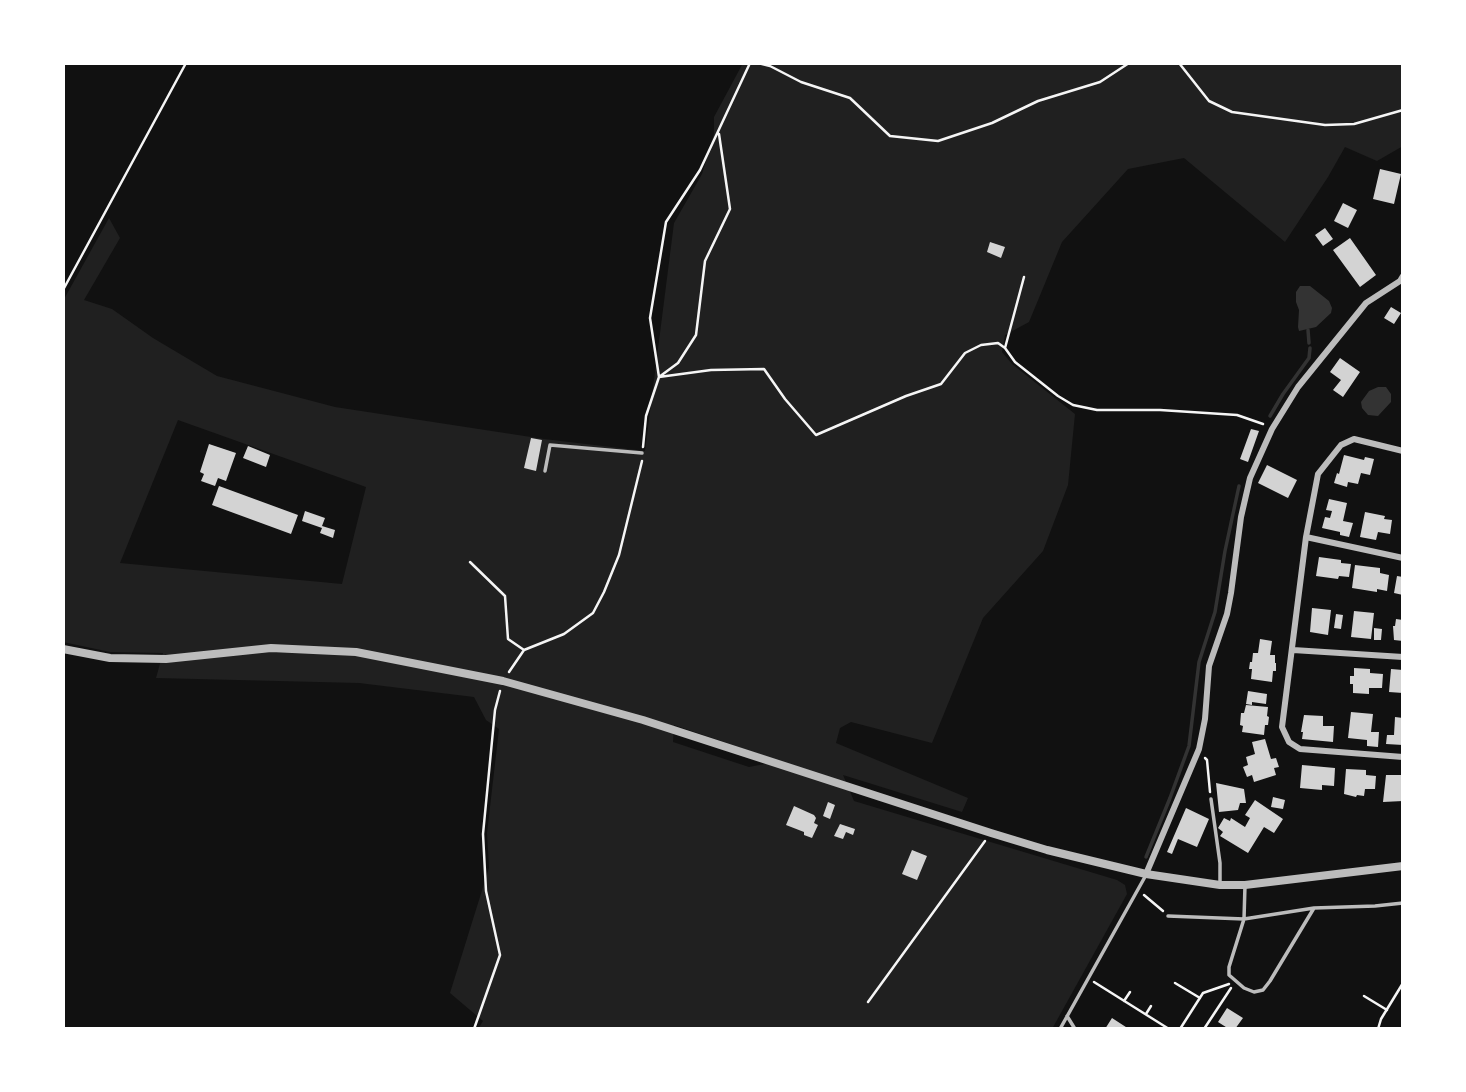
<!DOCTYPE html>
<html>
<head>
<meta charset="utf-8">
<style>
  body { margin:0 }
  #map { position:relative; width:1466px; height:1092px; overflow:hidden; background:#111; font-family:Signika,sans-serif }
  canvas { display:block }
  .frame { position:absolute; inset:0; border:65px solid #fff; pointer-events:none }
</style>
</head>
<body>
<div id="map">
<canvas width="1466" height="1092"></canvas>
<div class="frame"></div>
</div>
<script>
const ctx = document.querySelector('canvas').getContext('2d');
ctx.lineJoin = 'round';
function paint(path, color) { ctx.fillStyle = color; ctx.fill(path, 'evenodd'); }
const shape = rows => new Path2D(rows.map(r => 'M' + r).join(''));
function strokePath(path, color, width, dash) { ctx.strokeStyle = color; ctx.lineWidth = width; ctx.lineCap = dash ? 'butt' : 'round'; ctx.setLineDash(dash || []); ctx.stroke(path); }
paint(shape([
  [743,63,1403,63,1403,146,1377,161,1345,147,1328,177,1285,242,1184,158,1128,169,1062,242,1029,322,1005,335,1002,352,1012,364,1075,414,1068,485,1043,551,983,618,932,743,851,722,840,728,836,743,968,798,962,812,843,775,854,801,1117,880,1125,885,1127,894,1052,1029,478,1029,483,1021,450,993,489,868,487,833,499,729,486,720,474,697,359,683,156,678,163,653,110,652,63,642,63,301,109,218,120,238,84,300,112,309,153,338,217,376,335,407,544,439,645,451,674,223,702,174,714,134,714,117],
  [178,420,366,487,342,584,120,563],
  [674,725,780,761,749,767,673,742]
]), '#202020');
paint(shape([
  [1300,286,1310,286,1329,301,1332,308,1331,313,1316,327,1299,331,1298,327,1299,310,1296,302,1296,292],
  [1378,387,1386,387,1391,394,1391,402,1378,416,1368,415,1362,408,1361,402,1369,391]
]), '#333');
strokePath(shape([
  [1308,330,1309,343],
  [1270,416,1283,394,1309,358,1310,348],
  [1146,857,1170,798,1189,746,1199,662,1215,612,1225,551,1239,486]
]), '#333', 3.5);
paint(shape([
  [1380,169,1401,174,1394,204,1373,199],
  [1343,203,1357,210,1348,228,1334,221],
  [1325,228,1333,239,1323,246,1315,235],
  [1350,238,1376,275,1360,287,1333,250],
  [990,242,1005,247,1001,258,987,252],
  [1391,307,1401,313,1394,324,1384,318],
  [1340,358,1360,372,1343,397,1333,390,1341,380,1330,372],
  [1251,429,1259,431,1248,462,1240,459],
  [531,438,542,440,536,471,524,468],
  [209,444,236,453,226,481,218,478,215,486,201,481,204,474,200,472],
  [248,446,270,455,266,467,243,458],
  [1344,455,1364,460,1365,457,1374,459,1370,475,1361,473,1358,484,1348,482,1347,487,1334,483,1337,473,1339,474],
  [1267,465,1297,480,1288,498,1258,483],
  [219,486,298,515,291,534,212,505],
  [1329,499,1347,503,1343,521,1353,523,1349,537,1340,535,1340,532,1322,528,1325,517,1330,518,1332,511,1326,510],
  [305,511,325,518,322,526,335,530,333,538,320,533,322,528,302,521],
  [1365,512,1385,516,1384,519,1392,520,1390,534,1378,532,1376,540,1360,537],
  [1319,557,1341,560,1341,563,1351,564,1349,577,1339,576,1338,579,1316,576],
  [1355,565,1380,568,1380,573,1389,575,1387,591,1377,589,1377,592,1352,588],
  [1397,576,1403,577,1403,595,1394,593],
  [1312,608,1331,610,1328,635,1310,632],
  [1354,611,1374,613,1371,639,1351,637],
  [1336,614,1343,615,1341,629,1334,628],
  [1396,619,1403,620,1403,641,1394,640,1393,626,1395,626],
  [1374,628,1382,629,1381,640,1374,640],
  [1260,639,1272,641,1270,655,1275,655,1275,663,1276,663,1276,671,1273,671,1272,682,1251,679,1252,669,1249,669,1250,662,1252,662,1253,653,1258,653],
  [1354,668,1370,669,1370,673,1383,674,1382,688,1369,688,1369,694,1353,693,1353,684,1350,684,1350,676,1354,676],
  [1391,669,1403,670,1403,693,1389,692],
  [1248,691,1267,694,1266,704,1252,702,1252,705,1246,704],
  [1246,705,1268,707,1267,716,1269,717,1268,725,1265,725,1264,735,1242,732,1243,726,1240,725,1241,713,1244,713],
  [1351,712,1373,714,1371,732,1379,732,1378,747,1367,746,1367,740,1348,738],
  [1304,715,1323,716,1323,726,1334,726,1333,742,1302,739,1303,732,1301,732],
  [1395,717,1403,718,1403,745,1386,744,1387,735,1394,735],
  [1265,739,1271,759,1276,758,1279,767,1274,768,1276,775,1254,782,1252,775,1247,777,1243,767,1248,765,1246,757,1255,754,1252,742],
  [1302,765,1335,768,1334,786,1322,785,1322,790,1300,788],
  [1346,769,1366,770,1366,775,1376,776,1375,789,1365,789,1364,796,1357,795,1356,797,1344,794],
  [1386,775,1403,775,1403,801,1383,802],
  [1216,783,1244,789,1246,803,1240,803,1238,810,1219,812],
  [1273,797,1285,800,1283,809,1271,807],
  [1255,800,1283,819,1274,833,1264,827,1248,853,1220,836,1223,832,1218,828,1224,818,1230,821,1231,818,1245,827,1250,818,1245,815],
  [828,802,835,805,830,819,823,816],
  [794,806,814,815,816,818,814,823,818,825,812,838,804,835,804,832,786,825],
  [1186,808,1209,819,1197,847,1178,839,1172,854,1167,852],
  [840,824,855,829,853,835,846,832,843,839,834,836],
  [912,850,927,856,917,880,902,874],
  [1227,1008,1243,1018,1235,1029,1229,1029,1218,1022],
  [1112,1018,1129,1029,1105,1029]
]), '#d3d3d3');
strokePath(shape([
  [758,63,770,66,801,82,850,98,890,136,938,141,992,123,1038,101,1100,82,1129,63],
  [1179,63,1209,101,1232,112,1325,125,1354,124,1403,110],
  [719,134,730,209,705,261,696,335,678,363,659,377,711,370,764,369,785,399,816,435,906,396,941,384,965,353,981,345,998,343,1005,348],
  [1024,277,1005,348,1015,362,1058,396,1073,405,1097,410,1160,410,1237,415,1263,424],
  [63,290,186,63],
  [643,447,646,416,659,377,650,318,666,222,700,170,750,63],
  [470,562,505,596,508,639,524,650],
  [509,672,524,650,564,634,593,613,604,592,619,555,642,461],
  [1205,758,1207,760,1210,792],
  [1144,895,1163,911],
  [1094,982,1169,1029],
  [1175,983,1200,998],
  [1364,996,1387,1010],
  [1124,1001,1130,992],
  [868,1002,985,841],
  [1146,1014,1151,1006],
  [474,1029,500,955,486,891,483,834,495,710,500,691],
  [1180,1029,1203,993,1229,984],
  [1204,1029,1231,988],
  [1378,1029,1381,1019,1403,983]
]), '#f5f5f5', 2.5);
strokePath(shape([
  [545,471,550,445,642,453],
  [1211,799,1220,863,1220,884],
  [1245,885,1244,919,1229,967,1229,975,1244,988,1254,992,1263,990,1270,981,1314,908],
  [1168,916,1244,919,1314,908,1375,906,1403,903],
  [1067,1016,1075,1029],
  [1060,1029,1146,875]
]), '#bcbcbc', 3.5);
strokePath(shape([
  [1403,451,1354,439,1341,445,1318,474,1306,537,1282,727,1289,742,1300,749,1403,757],
  [1306,537,1403,558],
  [1293,650,1403,657],
  [1146,874,1199,749,1205,719,1209,666,1227,614,1231,593,1241,517,1250,478,1272,429,1298,387,1366,303,1400,281,1403,276]
]), '#bcbcbc', 6);
strokePath(shape([
  [63,649,110,658,166,659,271,648,356,652,503,681,643,720,991,833,1047,850,1146,874,1220,885,1245,885,1403,866]
]), '#bcbcbc', 8);
</script>
</body>
</html>
